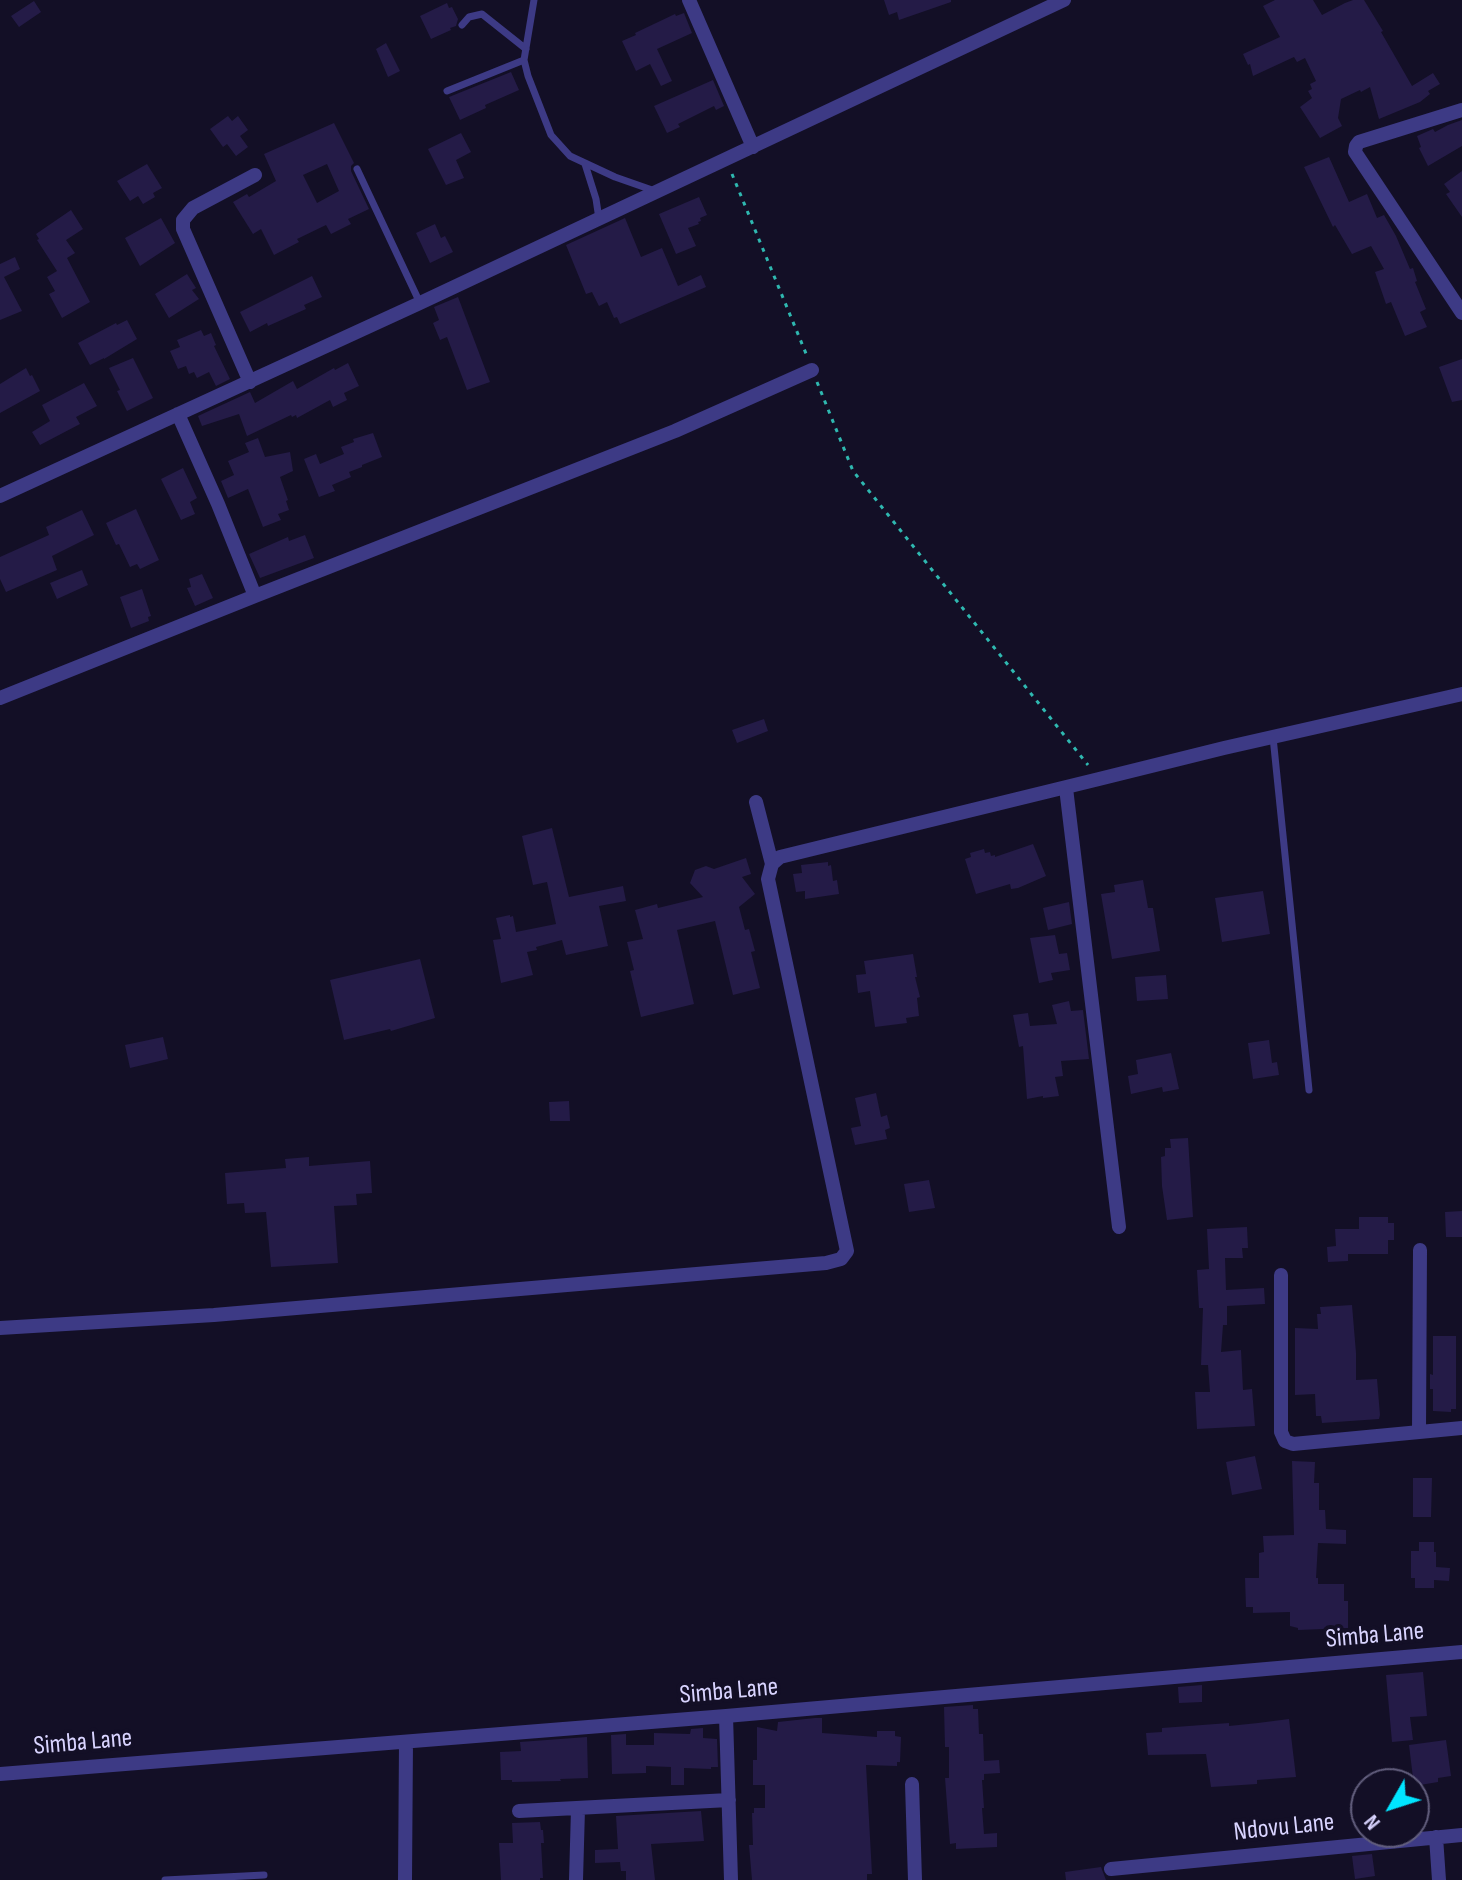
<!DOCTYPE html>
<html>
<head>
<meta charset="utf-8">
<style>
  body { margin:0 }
  #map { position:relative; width:1462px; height:1880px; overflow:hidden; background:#130f26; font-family:"Sofia Sans Condensed",sans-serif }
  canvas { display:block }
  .north { position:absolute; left:1350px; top:1768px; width:80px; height:80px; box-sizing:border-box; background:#130f26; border:2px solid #625e7d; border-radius:50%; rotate:231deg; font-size:22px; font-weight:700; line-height:32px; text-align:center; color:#d9d4ff }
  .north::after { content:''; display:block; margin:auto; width:28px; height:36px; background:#00e5ff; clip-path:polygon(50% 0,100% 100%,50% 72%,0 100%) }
</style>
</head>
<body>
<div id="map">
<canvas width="1462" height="1880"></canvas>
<div class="north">N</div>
</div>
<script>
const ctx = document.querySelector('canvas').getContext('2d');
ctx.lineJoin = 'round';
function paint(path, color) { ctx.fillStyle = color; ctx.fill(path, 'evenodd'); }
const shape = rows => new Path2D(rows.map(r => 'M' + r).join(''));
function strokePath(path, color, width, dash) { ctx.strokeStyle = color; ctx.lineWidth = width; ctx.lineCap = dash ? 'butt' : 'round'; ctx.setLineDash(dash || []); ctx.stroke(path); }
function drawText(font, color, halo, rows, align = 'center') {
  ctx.font = font + ' "Sofia Sans Condensed",sans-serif'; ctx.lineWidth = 8; ctx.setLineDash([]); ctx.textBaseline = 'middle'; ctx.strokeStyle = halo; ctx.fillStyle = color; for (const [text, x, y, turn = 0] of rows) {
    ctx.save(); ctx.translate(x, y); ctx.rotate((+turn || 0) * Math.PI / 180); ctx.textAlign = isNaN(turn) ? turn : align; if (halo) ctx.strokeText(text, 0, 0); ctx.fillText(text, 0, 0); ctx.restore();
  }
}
paint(shape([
  [884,0,951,0,951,2,899,20,897,12,889,15],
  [1275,0,1313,0,1322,15,1345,3,1353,0,1364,0,1383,31,1381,32,1412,86,1433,73,1440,84,1428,91,1430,94,1420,102,1379,119,1370,87,1361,92,1360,90,1341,99,1338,118,1342,126,1320,138,1300,107,1312,98,1308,91,1312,89,1310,84,1316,81,1305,58,1297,62,1294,57,1253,76,1250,64,1248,65,1243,54,1280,37,1263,6],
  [34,1,41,12,19,27,11,16],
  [447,3,449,8,452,7,458,19,456,26,450,28,451,30,431,39,420,16],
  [684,13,692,33,657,49,672,81,661,86,650,64,636,71,622,41,636,35,635,33,675,14,676,16],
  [386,43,400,71,388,77,376,49],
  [511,72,519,90,485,105,486,108,460,120,449,97],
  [713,80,724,106,716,110,714,106,678,124,680,127,667,133,654,106],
  [228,116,232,121,238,116,248,130,240,136,248,147,236,156,227,144,223,147,210,129],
  [1462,120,1462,146,1428,166,1419,148,1421,147,1417,136,1433,129,1435,132,1448,125],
  [334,123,354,163,351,166,351,171,369,209,348,219,351,224,331,234,326,225,297,239,299,242,274,255,261,229,253,234,233,202,247,194,249,197,276,181,264,154],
  [327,164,339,191,317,203,303,175],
  [461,133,471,152,456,160,464,178,446,185,428,149],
  [1329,157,1349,202,1367,194,1377,218,1384,215,1396,236,1410,269,1413,268,1417,281,1415,282,1426,309,1420,312,1427,327,1405,336,1391,302,1386,304,1375,272,1384,269,1371,246,1352,254,1335,225,1333,227,1304,167],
  [147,164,162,188,153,193,155,197,143,204,138,196,130,201,117,181],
  [1462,171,1462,217,1446,194,1450,192,1444,184],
  [699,197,707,215,700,218,701,221,698,222,699,224,688,228,696,246,676,254,659,214],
  [71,210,83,229,66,240,75,253,67,258,90,302,62,318,49,294,55,291,47,277,57,271,37,240,39,239,36,234],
  [161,218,175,243,140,266,125,238],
  [625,218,641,257,662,248,678,286,701,275,706,287,620,324,617,317,614,318,607,302,599,306,592,292,586,294,566,245],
  [435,224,441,238,445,236,453,252,430,263,416,233],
  [15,257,20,269,4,277,22,311,0,320,0,264],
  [187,274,196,288,192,290,199,299,169,318,155,294],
  [312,276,322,297,304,305,306,309,268,326,267,323,250,332,240,312],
  [458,297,490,382,467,390,447,337,440,340,433,323,439,320,434,307],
  [127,320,137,339,104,359,104,358,90,365,78,343,116,323,117,325],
  [201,330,204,336,211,333,216,345,214,346,230,379,216,386,209,372,197,378,194,372,189,374,186,366,178,369,170,351,180,347,177,340],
  [133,358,153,398,127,411,117,391,120,390,109,368],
  [1462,359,1462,400,1452,402,1439,367],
  [348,363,359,386,344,393,347,400,333,407,330,400,297,418,296,415,292,417,291,415,247,436,239,414,202,426,198,416,250,392,255,403,293,381,297,389,334,368,335,370],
  [26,368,30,376,32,375,40,391,0,413,0,384],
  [84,383,97,406,76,417,80,424,40,445,32,432,50,421,42,405],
  [373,433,382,457,362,465,362,467,349,472,351,477,332,485,335,491,319,497,304,459,316,454,320,464,344,454,341,447,354,442,353,439],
  [258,438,265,457,290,452,293,471,280,477,288,500,286,501,289,510,278,514,281,520,263,527,248,489,228,498,221,481,234,475,228,461,249,452,245,443],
  [183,468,197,498,190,502,195,514,181,520,161,479],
  [136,509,159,560,140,569,137,564,130,567,119,544,116,545,106,523],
  [82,510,94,535,52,556,57,570,6,592,0,579,0,557,49,535,46,527],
  [305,535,314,558,260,578,249,554,288,537,289,541],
  [82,570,88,585,57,599,50,583],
  [202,574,213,598,195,606,187,588,191,587,189,579],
  [142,589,151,616,148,617,149,621,131,628,120,597],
  [764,719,768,731,737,743,732,730],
  [552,828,569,897,623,886,626,901,599,906,608,946,566,955,562,940,536,947,537,950,527,952,533,975,501,983,493,940,501,939,496,918,510,915,510,917,513,916,516,932,556,924,547,882,533,885,522,836],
  [1033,844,1046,876,1018,888,1011,889,1010,884,976,894,965,859,971,857,970,853,984,849,985,853,990,852,991,856,995,855,995,857],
  [746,858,751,874,742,877,755,894,739,907,745,930,749,929,755,951,751,952,760,988,733,995,715,921,677,930,694,1004,641,1017,630,971,634,970,627,942,643,939,635,910,657,904,658,908,703,897,690,883,695,870,706,866,714,869],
  [828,862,828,866,831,865,833,881,837,880,839,894,805,899,805,891,796,892,793,874,802,873,801,865],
  [1143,880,1148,908,1153,908,1160,951,1112,959,1101,894,1115,892,1114,885],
  [1263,891,1270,934,1222,942,1215,898],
  [1069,902,1072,924,1048,930,1043,908],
  [1055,935,1059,954,1067,953,1070,970,1051,973,1053,980,1039,983,1030,938],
  [913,954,917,977,915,977,920,997,917,998,919,1016,906,1018,907,1023,875,1027,870,991,858,993,856,975,866,974,864,961],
  [420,959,435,1018,391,1031,390,1029,344,1040,330,980],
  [1166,975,1168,999,1137,1001,1135,977],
  [1069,1001,1071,1011,1083,1010,1089,1059,1061,1061,1063,1076,1055,1077,1059,1096,1043,1098,1043,1096,1027,1099,1023,1046,1019,1047,1013,1015,1028,1013,1030,1026,1057,1024,1052,1005],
  [163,1037,168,1059,130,1068,125,1045],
  [1269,1040,1272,1063,1277,1062,1279,1075,1253,1079,1248,1043],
  [1171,1053,1179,1089,1163,1092,1162,1087,1131,1094,1128,1076,1138,1074,1136,1060],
  [876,1093,881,1117,887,1115,890,1128,885,1130,887,1139,855,1145,851,1128,861,1126,855,1098],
  [569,1101,570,1121,550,1121,549,1102],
  [1188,1138,1193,1217,1167,1220,1162,1186,1161,1157,1165,1156,1165,1148,1171,1148,1170,1139],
  [309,1157,309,1166,370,1161,372,1193,356,1194,357,1205,334,1206,338,1263,271,1267,266,1212,245,1213,244,1203,227,1204,225,1173,286,1168,285,1159],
  [929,1180,935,1208,909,1212,904,1184],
  [1462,1211,1462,1237,1446,1237,1445,1212],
  [1359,1217,1388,1217,1388,1223,1394,1223,1394,1240,1388,1240,1388,1254,1348,1254,1348,1261,1328,1262,1327,1247,1336,1246,1335,1229,1359,1229],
  [1247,1227,1248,1248,1242,1248,1243,1258,1225,1258,1226,1290,1264,1288,1265,1304,1227,1306,1227,1325,1223,1325,1221,1352,1241,1350,1243,1390,1252,1389,1255,1426,1197,1429,1195,1392,1210,1392,1208,1365,1201,1365,1203,1308,1199,1308,1197,1270,1209,1269,1207,1229],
  [1352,1305,1356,1353,1356,1380,1377,1379,1380,1415,1379,1419,1322,1423,1321,1416,1316,1416,1315,1394,1295,1395,1295,1328,1318,1329,1317,1314,1321,1314,1320,1307],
  [1433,1336,1456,1336,1456,1409,1451,1409,1451,1412,1433,1411,1433,1389,1430,1389,1430,1374,1433,1375],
  [1255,1456,1262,1489,1232,1495,1226,1462],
  [1292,1461,1315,1462,1314,1483,1319,1483,1319,1510,1325,1510,1326,1529,1346,1530,1346,1544,1318,1543,1316,1578,1318,1578,1318,1584,1344,1584,1344,1601,1348,1601,1348,1628,1298,1630,1298,1628,1290,1626,1290,1612,1253,1613,1253,1607,1246,1607,1245,1578,1259,1578,1259,1553,1264,1552,1263,1536,1294,1535],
  [1413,1478,1432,1478,1431,1517,1413,1517],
  [1419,1542,1434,1542,1434,1552,1436,1552,1436,1567,1450,1568,1449,1581,1434,1580,1434,1588,1415,1588,1415,1578,1411,1578,1411,1551,1419,1551],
  [1423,1672,1427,1716,1410,1717,1413,1740,1392,1742,1386,1675],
  [1202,1685,1202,1702,1179,1703,1178,1687],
  [973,1705,973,1709,978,1709,979,1734,983,1734,984,1761,999,1760,1000,1773,984,1774,984,1780,982,1780,984,1808,982,1808,984,1834,997,1833,997,1847,956,1849,956,1843,950,1844,945,1778,949,1778,949,1747,945,1747,944,1707],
  [815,1718,822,1718,822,1733,877,1737,877,1731,895,1731,895,1736,901,1737,900,1762,897,1762,897,1766,866,1765,872,1874,867,1874,867,1880,752,1880,749,1845,753,1845,752,1813,754,1813,754,1808,765,1808,765,1785,753,1785,753,1760,757,1760,757,1727,777,1731,778,1722],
  [1289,1719,1296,1777,1257,1780,1257,1784,1211,1787,1206,1754,1148,1755,1146,1733,1162,1732,1162,1728,1229,1723,1229,1726,1258,1723],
  [703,1728,703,1738,717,1739,718,1767,711,1767,711,1769,684,1768,684,1785,671,1785,671,1767,646,1766,646,1773,612,1774,611,1735,626,1734,626,1745,654,1745,654,1733,690,1734,691,1729],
  [587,1737,588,1778,560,1779,561,1781,512,1782,512,1780,501,1780,500,1752,521,1751,520,1742],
  [1446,1740,1451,1776,1438,1778,1438,1782,1414,1786,1409,1745],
  [701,1811,704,1841,651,1844,655,1880,626,1880,626,1871,621,1871,620,1862,595,1863,595,1850,618,1849,616,1816],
  [540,1822,541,1830,543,1830,544,1843,541,1843,543,1878,540,1878,540,1880,501,1880,499,1843,513,1843,512,1823],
  [1372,1854,1375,1876,1355,1879,1352,1856],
  [1101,1867,1106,1880,1066,1880,1065,1872]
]), '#241b47');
strokePath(shape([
  [732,174,807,356],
  [817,382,853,471,1088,765]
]), '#2fb8b0', 3, [4, 6]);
strokePath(shape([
  [534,0,524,60,528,76,551,135,570,156,615,177,655,191],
  [462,25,469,17,482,14,526,49],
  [447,91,524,60],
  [585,164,596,199,599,219],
  [357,169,420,303],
  [1273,737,1309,1090],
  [165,1880,264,1875]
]), '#3d3a85', 7);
strokePath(shape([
  [689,0,753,147],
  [1462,110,1359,142,1356,146,1355,152,1462,313],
  [250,382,183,229,183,220,193,208,255,175],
  [0,496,420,303,1064,0],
  [255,596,675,431,812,370],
  [0,698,255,596,218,504,178,414],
  [1066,788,1119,1227],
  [756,802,772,864],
  [1281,1275,1281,1432,1285,1441,1293,1444,1462,1428],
  [0,1328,214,1315,826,1263,841,1259,847,1251,768,879,772,864,780,857,1099,779,1224,748,1462,694],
  [1419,1431,1420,1250],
  [726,1716,731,1880],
  [0,1774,726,1716,1462,1652],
  [912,1784,915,1880],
  [519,1811,729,1800],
  [1436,1837,1439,1880],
  [1111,1869,1462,1835],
  [405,1880,406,1742],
  [576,1880,578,1809]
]), '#3d3a85', 14);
drawText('26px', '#d9d4ff', '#130f26', [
  ["Simba Lane",1375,1636,-5],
  ["Simba Lane",729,1692,-5],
  ["Simba Lane",83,1743,-5],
  ["Ndovu Lane",1284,1828,-6]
]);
</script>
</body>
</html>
